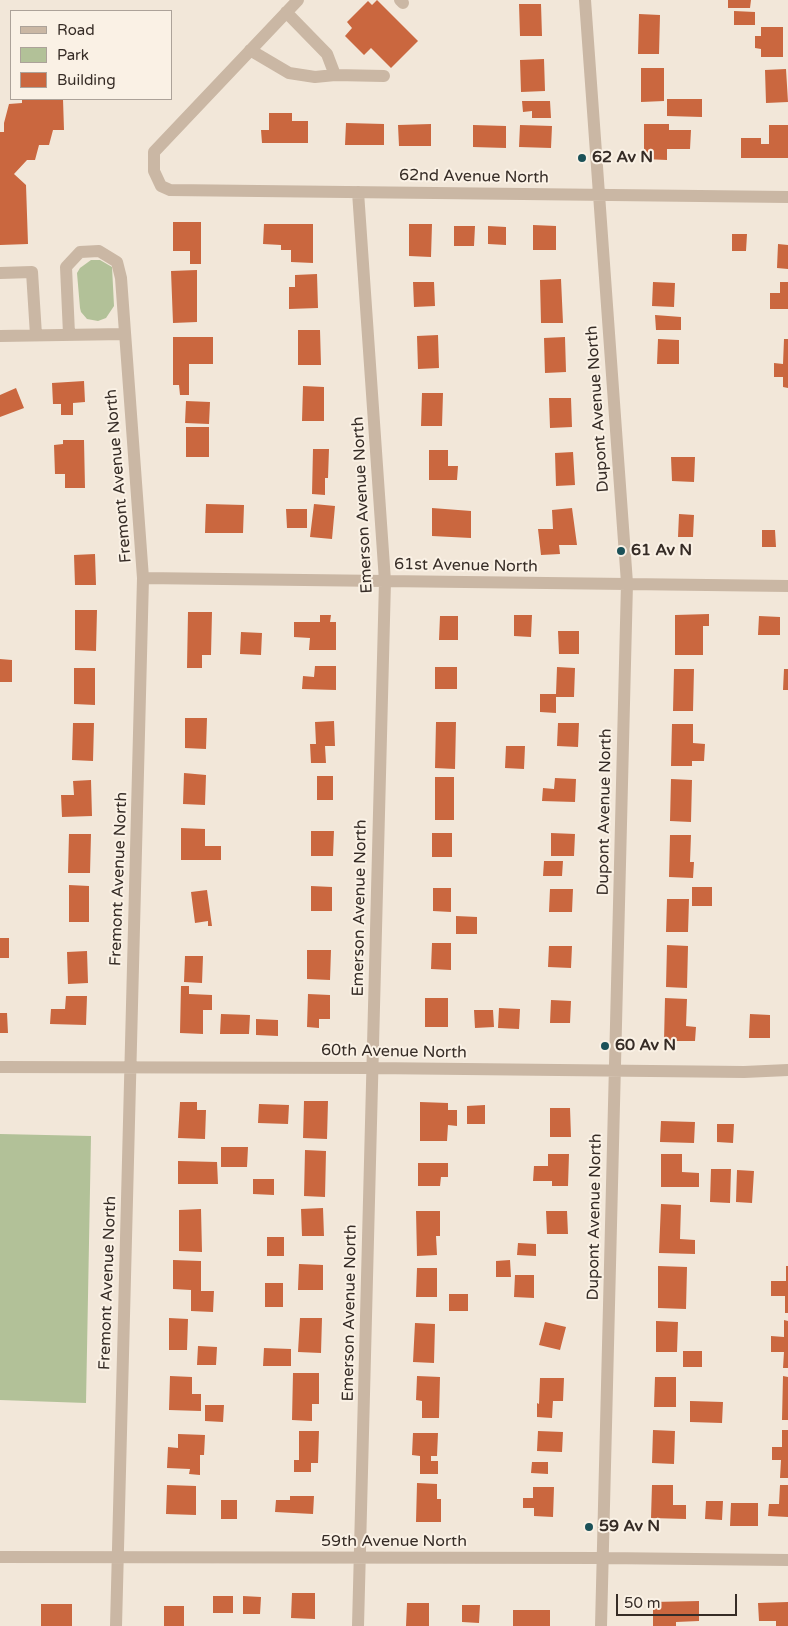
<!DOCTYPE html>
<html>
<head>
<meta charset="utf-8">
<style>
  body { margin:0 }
  #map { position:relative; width:788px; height:1626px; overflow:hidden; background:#f2e7d9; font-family:"Varela Round",sans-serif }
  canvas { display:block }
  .legend { position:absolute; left:10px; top:10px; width:162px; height:90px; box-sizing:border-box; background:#faf1e5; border:1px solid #aca299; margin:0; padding:6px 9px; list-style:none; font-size:15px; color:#362c26 }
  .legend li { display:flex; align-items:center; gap:10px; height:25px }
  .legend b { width:25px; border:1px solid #aca299 }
  .scale { position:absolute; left:616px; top:1594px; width:121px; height:22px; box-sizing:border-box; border:2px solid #362c26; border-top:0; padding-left:6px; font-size:15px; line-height:18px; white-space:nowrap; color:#362c26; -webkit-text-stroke:4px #faf1e5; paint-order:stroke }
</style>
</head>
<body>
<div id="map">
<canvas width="788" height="1626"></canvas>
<ul class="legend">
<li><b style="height:6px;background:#cab7a4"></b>Road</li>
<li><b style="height:14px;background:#b2c198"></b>Park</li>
<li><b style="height:14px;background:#ca673f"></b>Building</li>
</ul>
<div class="scale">50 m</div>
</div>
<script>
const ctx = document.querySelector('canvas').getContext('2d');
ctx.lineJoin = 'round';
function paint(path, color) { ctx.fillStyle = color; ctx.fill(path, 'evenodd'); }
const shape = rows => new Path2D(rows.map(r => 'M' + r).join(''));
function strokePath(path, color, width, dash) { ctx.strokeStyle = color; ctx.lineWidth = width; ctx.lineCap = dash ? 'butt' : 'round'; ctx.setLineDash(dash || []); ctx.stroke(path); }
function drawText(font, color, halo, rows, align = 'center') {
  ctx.font = font + ' "Varela Round",sans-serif'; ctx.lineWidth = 4; ctx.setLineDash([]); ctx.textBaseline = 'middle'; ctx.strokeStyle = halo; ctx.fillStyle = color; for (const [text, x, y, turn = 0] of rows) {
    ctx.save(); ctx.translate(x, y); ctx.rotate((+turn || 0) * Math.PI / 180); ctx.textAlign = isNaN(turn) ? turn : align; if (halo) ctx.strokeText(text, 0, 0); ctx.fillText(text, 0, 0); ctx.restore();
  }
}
paint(shape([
  [91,260,100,260,112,267,114,306,106,318,98,321,87,319,81,312,80,308,77,273,80,268],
  [0,1134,91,1136,86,1403,0,1400]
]), '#b2c198');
paint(shape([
  [377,0,418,41,391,68,371,48,364,55,345,36,352,28,347,22,368,1,372,5],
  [728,0,751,0,750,8,728,8],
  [519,4,541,4,542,36,520,36],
  [734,11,755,12,755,25,734,25],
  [639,14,660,15,659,54,638,54],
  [761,27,783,27,783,57,761,57,761,49,755,48,755,36,761,36],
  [544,59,545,91,521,92,520,60],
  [641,68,664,68,664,101,641,102],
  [786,69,788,102,766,103,765,70],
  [22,99,63,99,64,130,53,130,49,145,39,145,35,160,27,160,14,174,26,185,28,244,0,245,0,132,4,132,4,123,9,104,22,103],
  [667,99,702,99,702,117,667,116],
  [522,101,550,101,551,118,532,118,532,111,523,112],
  [269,113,292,113,292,121,308,121,308,143,262,143,261,130,269,130],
  [346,123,384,124,384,145,345,145],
  [431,124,431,146,399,146,398,125],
  [644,124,669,124,669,130,691,130,690,149,667,149,667,160,644,159],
  [473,125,506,126,506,148,473,147],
  [520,125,552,126,551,148,519,147],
  [769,125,788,125,788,158,741,158,741,138,761,138,761,144,769,144],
  [173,222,201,222,201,264,190,264,190,251,173,251],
  [264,224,313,224,313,263,291,262,291,250,281,250,281,245,263,244],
  [409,224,432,224,431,257,409,256],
  [533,225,556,226,556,250,533,250],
  [454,226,475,226,474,246,454,246],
  [488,226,506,227,506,245,488,244],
  [732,234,747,234,746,251,732,251],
  [778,244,788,245,788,269,777,268],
  [197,270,197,322,173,323,171,271],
  [317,274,318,308,289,309,289,287,295,287,295,275],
  [561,279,563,323,541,323,540,280],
  [413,282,434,282,435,306,414,307],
  [653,282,675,283,674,307,652,306],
  [780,282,788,282,788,309,770,309,770,293,780,293],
  [655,315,681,317,681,330,656,330],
  [298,330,320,330,321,365,298,365],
  [438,335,439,368,418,369,417,336],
  [173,337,213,337,213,364,189,364,189,395,180,395,179,385,173,385],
  [565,337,566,372,545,373,544,338],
  [658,339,679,340,679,364,657,364],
  [784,339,788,339,788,388,783,387,783,377,774,377,774,363,783,364],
  [84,381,85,402,73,403,73,415,61,415,61,404,53,404,52,383],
  [303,386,324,387,324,421,302,421],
  [16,388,24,408,0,417,0,395],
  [422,393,443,393,442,426,421,426],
  [549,398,571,398,572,427,550,428],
  [186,401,210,402,209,424,185,423],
  [186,427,209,427,209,457,186,457],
  [63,440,84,440,85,488,65,488,65,474,55,474,54,445,63,444],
  [313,449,329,449,328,478,325,478,325,495,312,494],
  [429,450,448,450,448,466,458,466,457,480,429,480],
  [573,452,575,485,556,486,555,453],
  [671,457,695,457,694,482,672,481],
  [206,504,244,505,243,533,205,533],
  [314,504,335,506,332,539,310,537],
  [432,508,471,511,471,538,432,536],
  [572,508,577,545,559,545,560,554,541,555,538,529,553,529,552,510],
  [286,509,307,509,307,528,287,528],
  [679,514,694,515,693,537,678,537],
  [762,530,775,530,776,547,762,547],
  [95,554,96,585,75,585,74,555],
  [75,610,97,610,96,651,75,650],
  [188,612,212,612,211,655,202,655,202,668,187,668],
  [709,614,709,626,703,626,703,655,675,655,675,615],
  [320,615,331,615,330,622,336,622,336,650,309,650,310,638,294,637,294,622,320,622],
  [514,615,532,615,531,637,514,636],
  [440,616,458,616,458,640,439,640],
  [759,616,780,617,780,635,758,635],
  [558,631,579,631,579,654,559,654],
  [241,632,262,633,261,655,240,654],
  [0,659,12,660,12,682,0,682],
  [315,666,336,666,336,690,302,689,303,676,314,677],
  [435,667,457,667,457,689,435,689],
  [557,667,575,668,574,697,556,697,556,713,540,712,540,694,556,694],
  [74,668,95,668,95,705,74,704],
  [674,669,694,669,693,711,673,711],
  [784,669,788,669,788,690,783,690],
  [185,718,207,718,206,749,185,748],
  [334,721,335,746,325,746,326,763,311,763,310,744,316,744,315,722],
  [436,722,456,722,455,769,435,768],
  [73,723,94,723,93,761,72,760],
  [558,723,579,723,578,747,557,746],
  [672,724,693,724,693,743,705,744,704,761,692,761,692,766,671,766],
  [506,746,525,746,524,769,505,768],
  [184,773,206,775,205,805,183,804],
  [317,776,333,776,333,800,317,800],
  [435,777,454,777,454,820,435,820],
  [555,778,576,779,575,802,542,801,543,788,554,789],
  [671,779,692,780,691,822,670,821],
  [91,780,92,816,62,817,61,795,74,795,73,781],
  [181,828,205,829,205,846,221,846,221,860,181,860],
  [311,831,334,831,333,856,311,856],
  [432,833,452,833,452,857,432,857],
  [551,833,575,834,574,856,551,856],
  [69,834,91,834,90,873,68,873],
  [670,835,691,835,690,862,694,862,693,878,669,877],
  [544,861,563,861,562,876,543,876],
  [69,885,89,886,89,922,69,922],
  [311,886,332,887,332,911,311,911],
  [692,887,712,887,712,906,692,906],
  [433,888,451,888,451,912,433,911],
  [550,889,573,889,572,912,549,912],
  [207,890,212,926,208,926,208,921,195,923,191,892],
  [667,899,689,899,688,932,666,932],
  [456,916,477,917,477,934,456,934],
  [0,938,9,938,9,958,0,958],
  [432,943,451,943,451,970,431,969],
  [667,945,688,946,687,988,666,987],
  [549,946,572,946,571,968,548,967],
  [307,950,331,950,330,980,307,979],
  [87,951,88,983,68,984,67,952],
  [185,956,203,956,202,983,184,982],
  [181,986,189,986,189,994,212,995,212,1010,203,1010,203,1034,180,1033],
  [308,994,330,995,330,1019,319,1019,319,1028,307,1027],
  [66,996,87,996,86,1025,50,1024,51,1009,65,1009],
  [425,998,448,998,448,1027,425,1027],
  [665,998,687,999,686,1026,696,1027,695,1041,664,1041],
  [551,1000,571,1001,570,1023,550,1023],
  [499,1008,520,1009,519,1029,498,1028],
  [474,1010,493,1010,494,1027,475,1028],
  [0,1013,7,1013,8,1033,0,1033],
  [221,1014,250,1015,249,1034,220,1034],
  [750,1014,770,1015,770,1038,749,1038],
  [256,1019,278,1020,278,1036,256,1035],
  [304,1101,328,1101,327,1139,303,1138],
  [180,1102,197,1102,197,1110,206,1110,205,1139,178,1138],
  [420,1102,448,1103,448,1110,457,1110,457,1126,448,1125,447,1141,420,1141],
  [259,1104,289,1105,288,1124,258,1123],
  [485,1105,485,1124,467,1124,467,1106],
  [550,1108,570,1108,571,1137,550,1137],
  [661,1121,695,1122,694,1143,660,1142],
  [717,1124,734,1124,733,1143,717,1142],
  [221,1147,248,1147,247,1167,221,1167],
  [305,1150,326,1151,325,1197,304,1196],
  [548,1154,569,1154,568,1186,552,1186,552,1181,533,1181,534,1166,548,1166],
  [661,1154,682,1154,682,1172,699,1173,699,1187,661,1187],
  [178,1161,217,1162,218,1184,178,1184],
  [418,1163,448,1163,448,1177,441,1177,440,1186,418,1186],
  [711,1169,731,1169,730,1203,710,1202],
  [737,1170,754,1171,752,1203,736,1202],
  [253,1179,274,1179,274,1195,253,1194],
  [661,1204,681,1205,680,1239,695,1240,695,1254,659,1253],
  [323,1208,324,1236,302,1236,301,1209],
  [201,1209,202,1252,179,1251,179,1210],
  [416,1211,440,1211,440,1236,436,1236,437,1255,417,1256],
  [546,1211,567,1211,568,1234,547,1234],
  [267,1237,284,1237,284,1256,267,1256],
  [518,1243,536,1244,536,1256,517,1255],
  [173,1260,201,1261,201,1291,214,1291,213,1312,191,1311,191,1290,173,1289],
  [510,1260,511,1277,496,1277,496,1261],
  [299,1264,323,1265,323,1290,298,1290],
  [658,1266,687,1267,686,1309,658,1308],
  [786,1266,788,1266,788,1313,785,1313,785,1296,771,1296,771,1281,786,1281],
  [417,1268,437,1268,437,1297,416,1297],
  [515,1275,534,1275,534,1298,514,1297],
  [265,1283,283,1283,283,1307,265,1307],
  [449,1294,468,1294,468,1311,449,1311],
  [169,1318,188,1319,187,1350,169,1350],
  [300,1318,322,1318,321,1353,298,1352],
  [784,1320,788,1321,788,1368,783,1368,784,1352,771,1352,771,1336,784,1337],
  [656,1321,678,1322,677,1352,656,1352],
  [545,1322,566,1327,560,1350,539,1345],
  [415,1323,435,1324,434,1363,413,1362],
  [198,1346,217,1347,216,1365,197,1365],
  [264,1348,291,1349,291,1366,263,1366],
  [683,1351,702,1351,702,1367,683,1367],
  [293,1373,319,1373,319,1404,312,1404,312,1421,292,1420],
  [170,1376,192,1377,192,1394,201,1394,201,1411,169,1410],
  [417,1376,440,1377,439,1418,422,1418,422,1401,416,1400],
  [783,1376,788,1377,788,1420,782,1420],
  [655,1377,676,1377,676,1407,654,1407],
  [540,1378,564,1378,563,1401,553,1401,552,1418,537,1417,537,1403,539,1404],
  [690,1401,723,1402,722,1423,690,1422],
  [205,1405,224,1405,223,1422,205,1421],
  [653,1430,675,1431,674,1464,652,1463],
  [782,1430,788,1430,788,1478,780,1478,781,1460,772,1460,772,1447,782,1447],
  [299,1431,319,1431,318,1463,311,1463,311,1472,294,1472,294,1460,299,1460],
  [538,1431,563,1432,562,1452,537,1451],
  [413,1433,438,1433,437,1456,431,1456,431,1461,438,1461,438,1474,420,1474,420,1456,412,1455],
  [178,1434,205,1435,204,1455,200,1455,200,1475,189,1474,190,1469,167,1468,168,1447,178,1448],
  [532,1462,548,1462,548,1474,531,1473],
  [417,1483,437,1484,437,1499,441,1499,441,1522,416,1522],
  [167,1485,196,1486,196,1515,166,1514],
  [652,1485,673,1485,673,1505,686,1505,686,1519,651,1518],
  [780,1485,788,1485,788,1517,768,1516,769,1504,779,1504],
  [533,1487,554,1487,553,1517,534,1516,534,1508,523,1508,523,1498,533,1498],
  [290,1496,314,1496,313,1514,275,1512,276,1500,290,1500],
  [221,1500,237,1500,237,1519,221,1519],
  [706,1501,723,1501,722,1520,705,1519],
  [731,1503,758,1503,758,1526,730,1526],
  [292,1593,315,1593,315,1619,291,1618],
  [213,1596,233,1596,233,1613,213,1613],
  [243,1596,261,1597,260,1614,243,1614],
  [699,1601,699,1621,676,1622,676,1626,653,1626,653,1602],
  [788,1602,788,1626,776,1626,776,1621,759,1621,758,1603],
  [407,1603,429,1603,429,1626,406,1626],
  [41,1604,72,1604,72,1626,41,1626],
  [462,1605,480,1605,479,1623,462,1622],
  [164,1606,184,1606,184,1626,164,1626],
  [513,1610,550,1610,550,1626,513,1626]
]), '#ca673f');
strokePath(shape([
  [298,0,154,152,154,171,161,186,170,190,788,197],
  [400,0,403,3],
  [585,0,627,583,601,1626],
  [250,50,289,73,315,77,335,75,327,54,286,12],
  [335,75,384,76],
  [358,192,385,581,358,1626],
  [0,273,32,272,36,335],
  [69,334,66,267,80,252,99,251,117,262,121,278,143,578,116,1626],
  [0,336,124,334],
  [143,578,788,586],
  [0,1067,372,1068,744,1072,788,1070],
  [0,1557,603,1558,788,1560]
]), '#cab7a4', 12);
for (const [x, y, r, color] of [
  [582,158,5,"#1b5158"],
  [621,551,5,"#1b5158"],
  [605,1046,5,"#1b5158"],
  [589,1527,5,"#1b5158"]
]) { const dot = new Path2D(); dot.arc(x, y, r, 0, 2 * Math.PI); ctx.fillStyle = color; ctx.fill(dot); strokePath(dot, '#faf1e5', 2); }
drawText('bold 16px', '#362c26', '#faf1e5', [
  ["62 Av N",592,158],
  ["61 Av N",631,551],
  ["60 Av N",615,1046],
  ["59 Av N",599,1527]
], 'left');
drawText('16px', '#362c26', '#faf1e5', [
  ["62nd Avenue North",474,177,1],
  ["Dupont Avenue North",598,409,-94],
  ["Fremont Avenue North",119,476,-95],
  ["Emerson Avenue North",363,505,-93],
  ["61st Avenue North",466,566,1],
  ["Dupont Avenue North",605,812,-89],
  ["Fremont Avenue North",119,879,-88],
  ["Emerson Avenue North",360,908,-89],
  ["60th Avenue North",394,1052,1],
  ["Dupont Avenue North",595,1217,-89],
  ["Fremont Avenue North",108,1283,-88],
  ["Emerson Avenue North",350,1313,-89],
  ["59th Avenue North",394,1542]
]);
</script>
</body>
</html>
